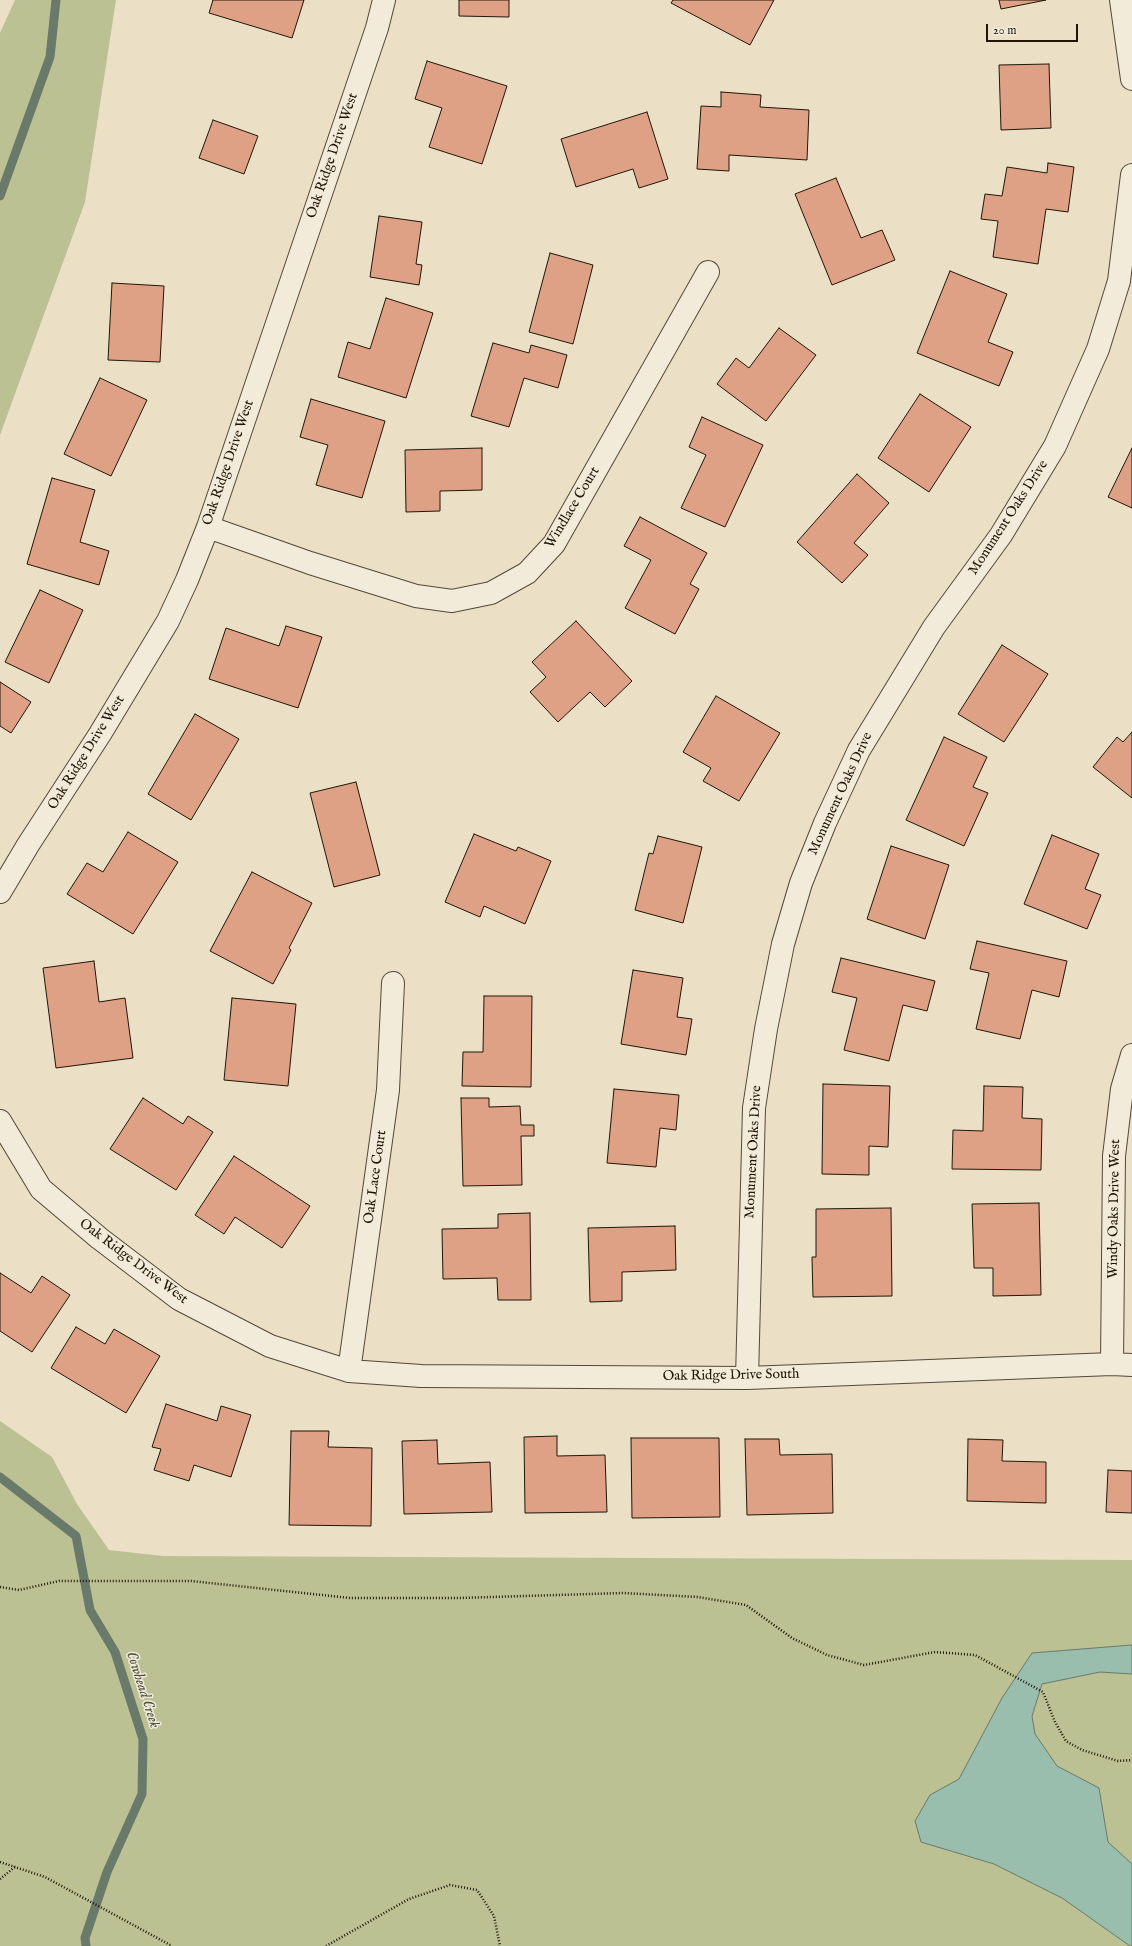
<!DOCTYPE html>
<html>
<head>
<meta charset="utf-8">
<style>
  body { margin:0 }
  #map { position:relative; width:1132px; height:1946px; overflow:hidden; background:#ebe0c6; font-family:"IM FELL English",serif }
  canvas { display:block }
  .scale { position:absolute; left:986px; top:24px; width:92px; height:18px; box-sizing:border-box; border:2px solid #201507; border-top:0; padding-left:5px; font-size:12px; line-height:14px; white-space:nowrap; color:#201507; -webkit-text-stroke:3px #f2ebda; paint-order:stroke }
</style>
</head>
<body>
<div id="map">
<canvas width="1132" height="1946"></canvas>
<div class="scale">20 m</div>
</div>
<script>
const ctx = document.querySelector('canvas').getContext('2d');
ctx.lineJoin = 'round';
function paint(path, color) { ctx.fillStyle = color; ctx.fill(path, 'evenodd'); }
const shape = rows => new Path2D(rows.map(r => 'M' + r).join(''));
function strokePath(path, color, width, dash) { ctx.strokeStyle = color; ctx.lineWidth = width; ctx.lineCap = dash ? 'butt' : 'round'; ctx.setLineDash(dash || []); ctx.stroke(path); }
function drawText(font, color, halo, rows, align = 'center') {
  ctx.font = font + ' "IM FELL English",serif'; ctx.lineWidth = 3; ctx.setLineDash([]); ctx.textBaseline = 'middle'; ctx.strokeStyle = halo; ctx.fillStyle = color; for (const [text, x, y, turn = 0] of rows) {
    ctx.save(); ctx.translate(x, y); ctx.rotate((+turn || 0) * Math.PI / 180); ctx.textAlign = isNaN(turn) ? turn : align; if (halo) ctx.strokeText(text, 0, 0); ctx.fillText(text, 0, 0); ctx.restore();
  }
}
paint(shape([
  [15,0,116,0,85,202,0,435,0,33],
  [0,1421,52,1457,77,1504,109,1550,163,1556,1132,1560,1132,1946,0,1946]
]), '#bbc193');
const water = shape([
  [1132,1645,1132,1674,1100,1672,1042,1684,1032,1716,1035,1734,1057,1766,1099,1788,1108,1842,1132,1864,1132,1946,1130,1946,1062,1898,994,1864,921,1842,915,1821,930,1795,959,1779,1002,1698,1032,1653,1132,1645]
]);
paint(water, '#99beae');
strokePath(water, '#697a6b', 1);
strokePath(shape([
  [0,196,50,57,56,0],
  [0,1477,76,1536,90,1610,115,1652,143,1739,142,1794,107,1872,85,1938,86,1946]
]), '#697a6b', 9);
const building = shape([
  [213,0,304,0,292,38,209,13,213,0],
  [459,0,509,0,509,17,459,16,459,0],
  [673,0,774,0,750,45,671,3,673,0],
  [999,0,1046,0,1001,9,999,0],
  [427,61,507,86,482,164,429,147,442,108,415,99,427,61],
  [1049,64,1051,128,1001,130,999,65,1049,64],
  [721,92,761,95,760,107,809,110,807,160,729,155,729,171,697,169,701,106,721,107,721,92],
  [647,112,668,179,639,188,633,169,576,187,561,139,647,112],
  [213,120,258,136,244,174,199,158,213,120],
  [1048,163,1074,167,1068,212,1046,209,1038,264,993,257,998,221,981,219,985,194,1002,196,1007,167,1047,173,1048,163],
  [836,178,861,238,882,230,895,260,832,285,795,194,836,178],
  [379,216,422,222,416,264,422,265,419,285,370,277,379,216],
  [550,253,593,265,573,344,529,332,550,253],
  [950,271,1007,294,988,342,1013,352,999,386,917,353,950,271],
  [112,283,164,286,160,362,108,360,112,283],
  [386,298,433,313,406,398,338,377,348,342,370,349,386,298],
  [779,328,816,355,766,421,717,384,736,358,749,368,779,328],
  [493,343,529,353,531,345,567,355,558,388,524,378,509,427,471,416,493,343],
  [100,378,147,400,111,476,64,454,100,378],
  [920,394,971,427,929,492,878,458,920,394],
  [311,399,385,421,362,498,316,485,328,445,300,437,311,399],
  [702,417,763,445,725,527,681,508,706,455,689,447,702,417],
  [482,448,482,490,440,491,440,511,406,512,405,450,482,448],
  [1132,448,1132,508,1108,497,1132,448],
  [857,474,889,503,854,543,868,555,842,583,797,542,857,474],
  [52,478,95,490,80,542,109,551,99,585,27,564,52,478],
  [640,517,707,553,690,584,699,589,675,634,625,608,651,560,624,546,640,517],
  [40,590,83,610,49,683,5,662,40,590],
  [576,621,632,681,605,707,590,692,558,722,530,692,546,677,532,662,576,621],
  [286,626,322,637,298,708,209,679,226,628,279,646,286,626],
  [1002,645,1048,674,1004,742,958,714,1002,645],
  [0,682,31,702,11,733,0,726,0,682],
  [716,696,780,733,739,801,703,781,711,768,683,752,716,696],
  [195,714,239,739,191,820,148,794,195,714],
  [1132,732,1132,798,1093,767,1117,737,1123,742,1132,732],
  [944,737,987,757,973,787,988,793,964,846,906,820,944,737],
  [356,782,380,875,334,887,310,793,356,782],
  [128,832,178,862,133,934,67,894,87,863,103,872,128,832],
  [474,834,516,851,518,847,551,861,525,924,484,906,480,917,445,902,474,834],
  [1052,835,1099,854,1085,889,1101,895,1087,929,1024,904,1052,835],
  [658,836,702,847,683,923,635,910,649,853,653,854,658,836],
  [891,846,949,865,925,939,867,919,891,846],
  [252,872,312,903,289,948,291,950,273,984,210,951,252,872],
  [977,941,1067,961,1059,997,1032,990,1020,1039,976,1029,989,973,970,969,977,941],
  [841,958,935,981,927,1011,903,1005,889,1061,844,1050,857,998,832,992,841,958],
  [94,961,99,1002,125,998,133,1058,56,1068,43,968,94,961],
  [633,970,683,978,677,1017,692,1019,686,1055,621,1044,633,970],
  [484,996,532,996,531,1087,462,1086,463,1052,483,1052,484,996],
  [232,998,296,1004,288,1086,224,1080,232,998],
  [823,1084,890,1086,888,1147,869,1146,869,1175,822,1174,823,1084],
  [984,1086,1023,1087,1022,1118,1042,1119,1041,1170,952,1169,953,1130,983,1131,984,1086],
  [614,1089,679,1095,676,1130,660,1128,656,1167,607,1163,614,1089],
  [143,1098,183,1124,188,1116,213,1132,176,1190,110,1149,143,1098],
  [461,1098,489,1098,489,1107,520,1106,521,1125,534,1125,534,1136,521,1136,522,1185,463,1186,461,1098],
  [234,1156,310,1206,282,1248,235,1217,224,1234,195,1215,234,1156],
  [1039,1203,1041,1295,993,1296,993,1268,974,1268,972,1204,1039,1203],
  [891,1208,892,1296,813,1297,812,1257,816,1257,816,1209,891,1208],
  [530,1213,531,1300,498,1300,497,1278,443,1279,442,1229,498,1228,498,1214,530,1213],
  [675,1226,676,1270,622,1272,622,1301,590,1302,588,1228,675,1226],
  [0,1273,31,1293,42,1276,70,1295,32,1352,0,1331,0,1273],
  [76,1327,105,1344,114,1329,160,1356,126,1413,51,1368,76,1327],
  [166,1404,217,1421,221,1406,251,1415,231,1477,194,1465,189,1481,154,1470,161,1449,152,1447,166,1404],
  [291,1431,329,1431,328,1447,372,1448,371,1526,289,1525,291,1431],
  [557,1436,557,1456,605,1455,607,1512,525,1513,524,1437,557,1436],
  [631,1438,719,1438,720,1517,632,1518,631,1438],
  [745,1439,779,1439,780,1455,832,1454,833,1513,747,1515,745,1439],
  [968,1439,1003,1440,1002,1461,1046,1462,1046,1503,967,1501,968,1439],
  [437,1440,438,1464,490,1462,492,1512,404,1514,402,1441,437,1440],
  [1108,1470,1132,1471,1132,1513,1106,1512,1108,1470]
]);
paint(building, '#dfa186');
strokePath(building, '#201507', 1);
const street = shape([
  [1121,0,1132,79],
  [208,527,310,563,416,596,452,601,491,593,527,573,554,544,708,272],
  [0,892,28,845,100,734,168,621,187,580,208,527,377,28,384,0],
  [0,1121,41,1189,99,1238,179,1299,270,1346,349,1371,421,1376,747,1378,1112,1364,1132,1365],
  [1112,1364,1114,1156,1122,1089,1132,1055],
  [349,1371,388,1090,393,983],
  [747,1378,754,1108,766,1029,783,944,801,883,825,823,859,750,934,627,1001,535,1055,446,1098,349,1119,281,1132,175]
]);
strokePath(street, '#534837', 24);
strokePath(shape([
  [0,1587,19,1590,59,1581,191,1581,350,1598,459,1598,623,1593,698,1597,746,1605,792,1638,827,1655,864,1665,935,1652,975,1655,1043,1692,1055,1722,1066,1741,1082,1750,1118,1761,1132,1760],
  [0,1862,45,1877,172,1946],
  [0,1879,15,1867],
  [326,1946,409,1899,450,1885,477,1890,494,1916,500,1946]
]), '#201507', 2.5, [1, 2]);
strokePath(street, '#f2ebda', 22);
drawText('14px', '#201507', '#f2ebda', [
  ["Oak Ridge Drive West",333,156,-71],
  ["Oak Ridge Drive West",229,463,-71],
  ["Windlace Court",573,508,-59],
  ["Monument Oaks Drive",1009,518,-57],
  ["Oak Ridge Drive West",87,753,-58],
  ["Monument Oaks Drive",841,794,-65],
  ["Monument Oaks Drive",754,1152,-87],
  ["Oak Lace Court",376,1177,-82],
  ["Windy Oaks Drive West",1115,1209,-89],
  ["Oak Ridge Drive West",133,1262,37],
  ["Oak Ridge Drive South",731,1376,-1]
]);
drawText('italic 15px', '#4a5041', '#f2ebda', [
  ["Cowhead Creek",142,1690,72]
]);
</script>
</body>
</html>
